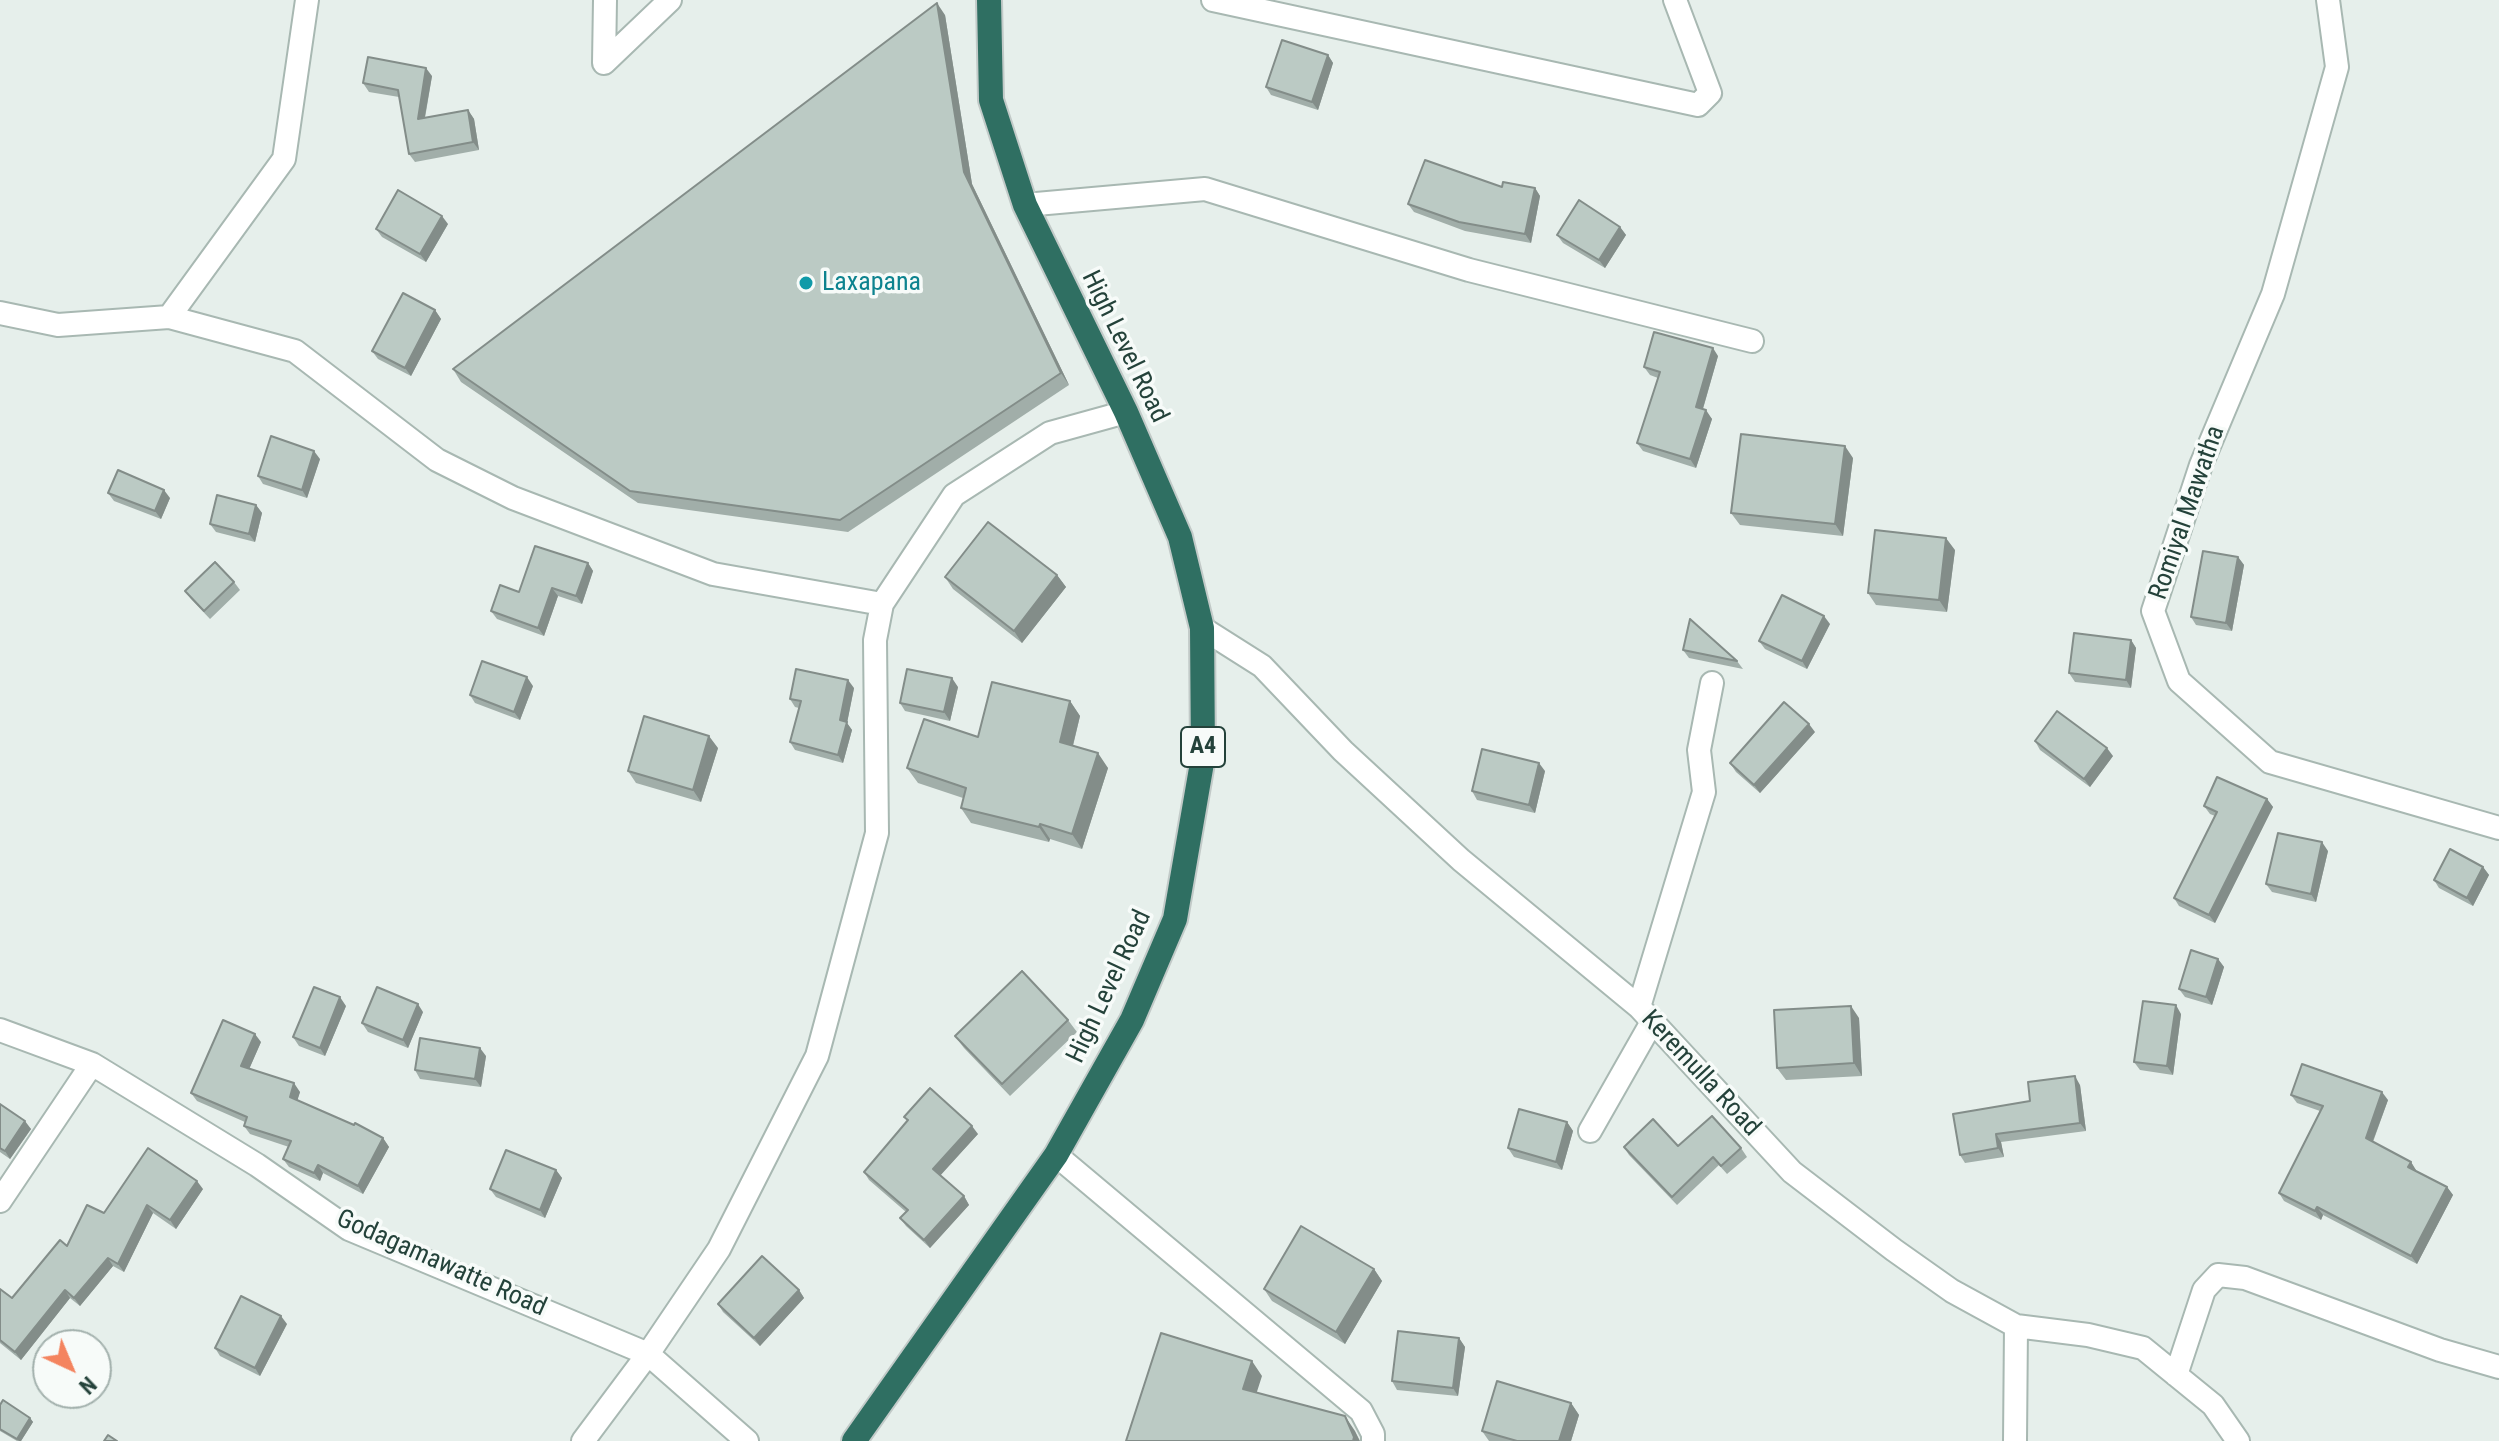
<!DOCTYPE html>
<html>
<head>
<meta charset="utf-8">
<style>
  body { margin:0 }
  #map { position:relative; width:2499px; height:1441px; overflow:hidden; background:#e6efeb; font-family:"Roboto Condensed",sans-serif }
  canvas { display:block }
  .north { position:absolute; left:32px; top:1329px; width:80px; height:80px; box-sizing:border-box; background:#f7fbf9; border:2px solid #a3b1ad; border-radius:50%; rotate:136deg; font-size:22px; font-weight:700; line-height:32px; text-align:center; color:#24423a }
  .north::after { content:''; display:block; margin:auto; width:28px; height:36px; background:#f4845f; clip-path:polygon(50% 0,100% 100%,50% 72%,0 100%) }
</style>
</head>
<body>
<div id="map">
<canvas width="2499" height="1441"></canvas>
<div class="north">N</div>
</div>
<script>
const ctx = document.querySelector('canvas').getContext('2d');
ctx.lineJoin = 'round';
const shape = rows => new Path2D(rows.map(r => 'M' + r).join(''));
function strokePath(path, color, width, dash) { ctx.strokeStyle = color; ctx.lineWidth = width; ctx.lineCap = dash ? 'butt' : 'round'; ctx.setLineDash(dash || []); ctx.stroke(path); }
function paint(path, color) { ctx.fillStyle = color; ctx.fill(path, 'evenodd'); }
function drawText(font, color, halo, rows, align = 'center') {
  ctx.font = font + ' "Roboto Condensed",sans-serif'; ctx.lineWidth = 7; ctx.setLineDash([]); ctx.textBaseline = 'middle'; ctx.strokeStyle = halo; ctx.fillStyle = color; for (const [text, x, y, turn = 0] of rows) {
    ctx.save(); ctx.translate(x, y); ctx.rotate((+turn || 0) * Math.PI / 180); ctx.textAlign = isNaN(turn) ? turn : align; if (halo) ctx.strokeText(text, 0, 0); ctx.fillText(text, 0, 0); ctx.restore();
  }
}
const street = shape([
  [1213,0,1698,105,1710,93,1675,0],
  [2328,0,2337,67,2273,294,2201,465,2153,611,2179,681,2270,762,2499,828],
  [604,63,670,0],
  [604,63,605,0],
  [1025,205,1205,189,1469,270,1752,341],
  [0,313,58,325,169,317,295,351,437,460,513,498,713,574,882,604],
  [169,317,284,159,307,0],
  [1202,628,1262,666,1343,751,1461,860,1639,1007,1792,1172,1894,1250,1952,1291,2016,1326,2088,1335,2143,1348,2213,1405,2238,1441],
  [1639,1007,1704,792,1699,750,1712,683],
  [0,1030,92,1064,257,1165,349,1229,648,1354,747,1441],
  [1590,1131,1652,1022],
  [1056,1155,1361,1411,1373,1434,1373,1441],
  [0,1201,92,1064],
  [2176,1375,2204,1290,2218,1275,2245,1278,2440,1350,2499,1367],
  [583,1441,648,1354,719,1249,817,1056,877,833,875,640,882,604,954,495,1050,433,1126,412],
  [2015,1441,2016,1326]
]);
const highway = shape([
  [854,1441,1056,1155,1132,1020,1175,919,1203,757,1202,628,1180,537,1126,412,1025,205,991,100,989,0]
]);
strokePath(street, '#a8b8b2', 26);
strokePath(highway, '#c2cac8', 28);
strokePath(street, '#fff', 22);
strokePath(highway, '#2f6f62', 24);
paint(shape([
  [945,15,972,184,1069,385,848,532,638,503,461,382,453,369],
  [1328,55,1333,63,1318,110,1271,95,1266,87],
  [432,76,425,118,468,110,474,119,479,150,415,162,409,154,399,97,369,92,363,83],
  [1502,187,1535,188,1540,196,1531,243,1465,231,1414,212,1408,204],
  [448,224,426,262,382,237,376,229],
  [1620,227,1626,235,1605,268,1563,243,1557,235],
  [435,310,441,319,411,376,378,359,372,351],
  [1718,356,1703,409,1712,419,1696,468,1643,451,1637,443,1658,378,1650,375,1644,367],
  [1853,458,1843,536,1740,525,1731,513],
  [320,459,307,498,263,484,258,476],
  [108,493,170,498,161,519,114,501],
  [256,505,262,513,255,542,216,532,210,524],
  [1955,550,1947,612,1876,605,1868,593],
  [2238,557,2244,565,2232,631,2196,625,2191,617],
  [588,563,593,571,582,604,558,596,544,636,497,619,491,611,519,592],
  [1057,575,1066,587,1022,643,953,589,945,577],
  [234,582,240,590,210,619,191,599,185,591],
  [1830,624,1807,669,1765,649,1759,641],
  [2131,640,2136,648,2131,688,2075,682,2069,673],
  [1683,650,1737,661,1743,669,1689,658],
  [533,686,520,720,475,703,470,695],
  [958,687,950,721,905,711,900,703],
  [854,688,847,723,852,730,843,763,795,750,790,742,799,708,795,707,790,699],
  [1070,701,1080,716,1073,746,1108,768,1082,849,1050,839,1049,842,971,823,961,808,963,798,918,783,907,768,978,737],
  [1815,732,1760,793,1736,772,1730,763],
  [2035,741,2113,756,2090,787,2040,750],
  [718,748,701,802,636,783,628,771],
  [1545,771,1535,813,1477,800,1472,791],
  [2267,799,2273,807,2215,923,2179,906,2174,898,2215,816,2210,814,2204,806],
  [2328,851,2316,902,2272,892,2266,884],
  [2483,867,2489,875,2473,906,2439,888,2434,880],
  [2218,959,2224,967,2212,1005,2185,997,2179,989],
  [346,1006,325,1056,299,1046,293,1037],
  [423,1012,408,1048,368,1032,362,1023],
  [2181,1014,2173,1075,2140,1070,2134,1062],
  [1859,1018,1862,1076,1786,1080,1777,1068],
  [1068,1020,1077,1032,1010,1096,964,1048,955,1036],
  [261,1042,249,1069,300,1092,297,1100,383,1138,389,1147,363,1194,323,1173,320,1181,289,1167,283,1159,289,1147,250,1134,244,1126,245,1122,197,1101,191,1093],
  [486,1056,481,1087,420,1079,415,1070],
  [2080,1085,2086,1131,2001,1142,2004,1157,1965,1163,1960,1155,2030,1101],
  [2291,1095,2388,1100,2373,1142,2411,1162,2416,1171,2447,1187,2453,1195,2417,1264,2323,1215,2321,1220,2284,1201,2279,1193,2320,1111,2297,1103],
  [0,1104,31,1129,10,1159,0,1152],
  [904,1117,978,1134,940,1175,964,1196,969,1205,930,1248,906,1226,900,1218,906,1212,869,1180,864,1172,907,1121],
  [1567,1122,1573,1131,1562,1170,1514,1157,1508,1148],
  [1678,1146,1741,1148,1747,1157,1727,1174,1719,1165,1677,1205,1629,1155,1624,1147],
  [556,1170,562,1178,545,1218,496,1197,490,1189],
  [203,1189,176,1229,153,1213,124,1272,113,1266,80,1306,70,1298,21,1360,0,1343,0,1289,12,1298,67,1246,104,1213],
  [1374,1269,1382,1281,1345,1344,1272,1301,1264,1289],
  [799,1290,804,1298,760,1346,723,1312,718,1304],
  [287,1324,260,1376,220,1356,215,1348],
  [1459,1338,1465,1347,1458,1396,1397,1390,1392,1381],
  [1571,1403,1579,1415,1571,1441,1489,1441,1482,1431],
  [0,1405,30,1418,33,1422,21,1441,17,1441,0,1431]
]), '#a1aea9');
paint(shape([
  [937,3,945,15,972,184,1069,385,1061,373,964,172],
  [1328,55,1333,63,1318,110,1312,102],
  [426,68,432,76,423,127,418,119],
  [468,110,474,119,479,150,473,142],
  [1535,188,1540,196,1531,243,1525,234],
  [442,216,448,224,426,262,420,254],
  [1620,227,1626,235,1605,268,1599,260],
  [435,310,441,319,411,376,405,368],
  [1713,348,1718,356,1701,415,1696,407],
  [1706,410,1712,419,1696,468,1690,459],
  [1845,446,1853,458,1843,536,1835,524],
  [314,451,320,459,307,498,302,490],
  [164,490,170,498,161,519,155,511],
  [256,505,262,513,255,542,249,534],
  [1946,538,1955,550,1947,612,1939,600],
  [2238,557,2244,565,2232,631,2226,623],
  [588,563,593,571,582,604,576,596],
  [1057,575,1066,587,1022,643,1014,631],
  [552,588,558,596,544,636,538,628],
  [1824,616,1830,624,1807,669,1802,661],
  [2131,640,2136,648,2131,688,2126,680],
  [527,677,533,686,520,720,514,712],
  [952,678,958,687,950,721,944,712],
  [848,680,854,688,847,723,852,730,843,763,838,755,840,720],
  [1070,701,1080,716,1070,757,1060,742],
  [1809,724,1815,732,1760,793,1754,785],
  [709,736,718,748,701,802,693,790],
  [2107,748,2113,756,2090,787,2084,779],
  [1098,753,1108,768,1082,849,1072,834],
  [1539,763,1545,771,1535,813,1529,805],
  [2267,799,2273,807,2215,923,2209,915],
  [1040,824,1050,839,1049,842,1039,827],
  [2322,842,2328,851,2316,902,2311,894],
  [2483,867,2489,875,2473,906,2467,898],
  [2218,959,2224,967,2212,1005,2206,997],
  [340,997,346,1006,325,1056,320,1048],
  [418,1004,423,1012,408,1048,403,1040],
  [2176,1005,2181,1014,2173,1075,2167,1066],
  [1851,1006,1859,1018,1862,1076,1854,1063],
  [255,1034,261,1042,247,1074,241,1066],
  [480,1048,486,1056,481,1087,475,1079],
  [2075,1076,2080,1085,2086,1131,2080,1123],
  [294,1083,300,1092,296,1105,290,1097],
  [2382,1092,2388,1100,2371,1146,2366,1138],
  [25,1121,31,1129,10,1159,5,1151],
  [1567,1122,1573,1131,1562,1170,1556,1162],
  [972,1126,978,1134,939,1177,933,1169],
  [1996,1134,2001,1142,2004,1157,1998,1148],
  [383,1138,389,1147,363,1194,358,1186],
  [2411,1162,2416,1170,2414,1175,2408,1167],
  [318,1165,323,1173,320,1181,314,1173],
  [556,1170,562,1178,545,1218,540,1210],
  [197,1181,203,1189,176,1229,170,1220],
  [2447,1187,2453,1195,2417,1264,2411,1256],
  [964,1196,969,1205,930,1248,924,1240],
  [147,1205,153,1213,124,1272,118,1264],
  [2317,1207,2323,1215,2321,1220,2315,1211],
  [108,1258,113,1266,80,1306,74,1298],
  [1374,1269,1382,1281,1345,1344,1336,1332],
  [65,1290,70,1298,21,1360,15,1352],
  [799,1290,804,1298,760,1346,754,1338],
  [281,1316,287,1324,260,1376,255,1368],
  [1459,1338,1465,1347,1458,1396,1453,1388],
  [1252,1361,1262,1376,1253,1404,1243,1389],
  [1571,1403,1579,1415,1571,1441,1559,1441],
  [1345,1416,1355,1431,1360,1441,1353,1441],
  [30,1418,33,1422,21,1441,19,1441,17,1439]
]), '#838d89');
const building = shape([
  [937,3,964,172,1061,373,840,520,630,491,453,369,937,3],
  [1282,40,1328,55,1312,102,1266,87,1282,40],
  [368,57,426,68,418,119,468,110,473,142,409,154,398,90,363,83,368,57],
  [1425,160,1502,187,1503,182,1535,188,1525,234,1459,222,1408,204,1425,160],
  [398,190,442,216,420,254,376,229,398,190],
  [1579,200,1620,227,1599,260,1557,235,1579,200],
  [403,293,435,310,405,368,372,351,403,293],
  [1654,332,1713,348,1696,407,1706,410,1690,459,1637,443,1660,372,1644,367,1654,332],
  [1741,434,1845,446,1835,524,1731,513,1741,434],
  [271,436,314,451,302,490,258,476,271,436],
  [118,470,164,490,155,511,108,493,118,470],
  [217,495,256,505,249,534,210,524,217,495],
  [988,522,1057,575,1014,631,945,577,988,522],
  [1875,530,1946,538,1939,600,1868,593,1875,530],
  [535,546,588,563,576,596,552,588,538,628,491,611,500,585,519,592,535,546],
  [2203,551,2238,557,2226,623,2191,617,2203,551],
  [215,562,234,582,204,611,185,591,215,562],
  [1782,595,1824,616,1802,661,1759,641,1782,595],
  [1690,619,1737,661,1683,650,1690,619],
  [2074,633,2131,640,2126,680,2069,673,2074,633],
  [482,661,527,677,514,712,470,695,482,661],
  [796,669,848,680,840,720,847,722,838,755,790,742,801,701,790,699,796,669],
  [907,669,952,678,944,712,900,703,907,669],
  [992,682,1070,701,1060,742,1098,753,1072,834,1040,824,1039,827,961,808,966,788,907,768,924,719,978,737,992,682],
  [1784,702,1809,724,1754,785,1730,763,1784,702],
  [2057,711,2107,748,2084,779,2035,741,2057,711],
  [644,716,709,736,693,790,628,771,644,716],
  [1482,749,1539,763,1529,805,1472,791,1482,749],
  [2217,777,2267,799,2209,915,2174,898,2217,812,2204,806,2217,777],
  [2278,833,2322,842,2311,894,2266,884,2278,833],
  [2450,849,2483,867,2467,898,2434,880,2450,849],
  [2191,950,2218,959,2206,997,2179,989,2191,950],
  [1022,971,1068,1020,1002,1084,955,1036,1022,971],
  [314,987,340,997,320,1048,293,1037,314,987],
  [377,987,418,1004,403,1040,362,1023,377,987],
  [2143,1001,2176,1005,2167,1066,2134,1062,2143,1001],
  [1851,1006,1854,1063,1777,1068,1774,1010,1851,1006],
  [223,1020,255,1034,241,1066,294,1083,290,1097,354,1125,355,1123,383,1138,358,1186,318,1165,314,1173,283,1159,291,1141,244,1126,247,1117,191,1093,223,1020],
  [420,1038,480,1048,475,1079,415,1070,420,1038],
  [2302,1064,2382,1092,2366,1138,2411,1162,2408,1167,2447,1187,2411,1256,2317,1207,2315,1211,2279,1193,2323,1106,2291,1095,2302,1064],
  [2075,1076,2080,1123,1996,1134,1998,1148,1960,1155,1953,1114,2030,1101,2028,1082,2075,1076],
  [930,1088,972,1126,933,1169,964,1196,924,1240,900,1218,908,1210,864,1172,908,1120,904,1117,930,1088],
  [0,1104,25,1121,5,1151,0,1148,0,1104],
  [1519,1109,1567,1122,1556,1162,1508,1148,1519,1109],
  [1712,1116,1741,1148,1721,1166,1713,1157,1672,1197,1624,1147,1653,1119,1678,1146,1712,1116],
  [148,1148,197,1181,170,1220,147,1205,118,1264,108,1258,74,1298,65,1290,15,1352,0,1340,0,1289,12,1298,60,1240,67,1246,87,1205,104,1213,148,1148],
  [506,1150,556,1170,540,1210,490,1189,506,1150],
  [1301,1226,1374,1269,1336,1332,1264,1289,1301,1226],
  [762,1256,799,1290,754,1338,718,1304,762,1256],
  [241,1296,281,1316,255,1368,215,1348,241,1296],
  [1398,1331,1459,1338,1453,1388,1392,1381,1398,1331],
  [1161,1333,1252,1361,1243,1389,1345,1416,1354,1437,1353,1441,1126,1441,1161,1333],
  [1497,1381,1571,1403,1559,1441,1517,1441,1482,1431,1497,1381],
  [3,1400,30,1418,17,1439,0,1429,0,1405,3,1400],
  [108,1435,117,1441,104,1441,108,1435]
]);
paint(building, '#bbcac4');
strokePath(building, '#838d89', 2);
for (const [x, y, r, color] of [
  [806,283,8,"#0f9aa8"]
]) { const dot = new Path2D(); dot.arc(x, y, r, 0, 2 * Math.PI); ctx.fillStyle = color; ctx.fill(dot); strokePath(dot, '#f7fbf9', 3); }
for (const [x, y, w] of [
  [1203,747,44]
]) { const box = new Path2D(); box.roundRect(x - w / 2, y - 20, w, 40, 6); ctx.fillStyle = '#f7fbf9'; ctx.fill(box); strokePath(box, '#24423a', 2); }
drawText('bold 24px', '#24423a', null, [
  ["A4",1203,747]
]);
drawText('26px', '#0d838f', '#f7fbf9', [
  ["Laxapana",822,283]
], 'left');
drawText('26px', '#24423a', '#f7fbf9', [
  ["High Level Road",1124,347,64],
  ["Romiyal Mawatha",2188,513,-71],
  ["High Level Road",1110,987,-65],
  ["Keremulla Road",1700,1074,47],
  ["Godagamawatte Road",441,1264,24]
]);
</script>
</body>
</html>
